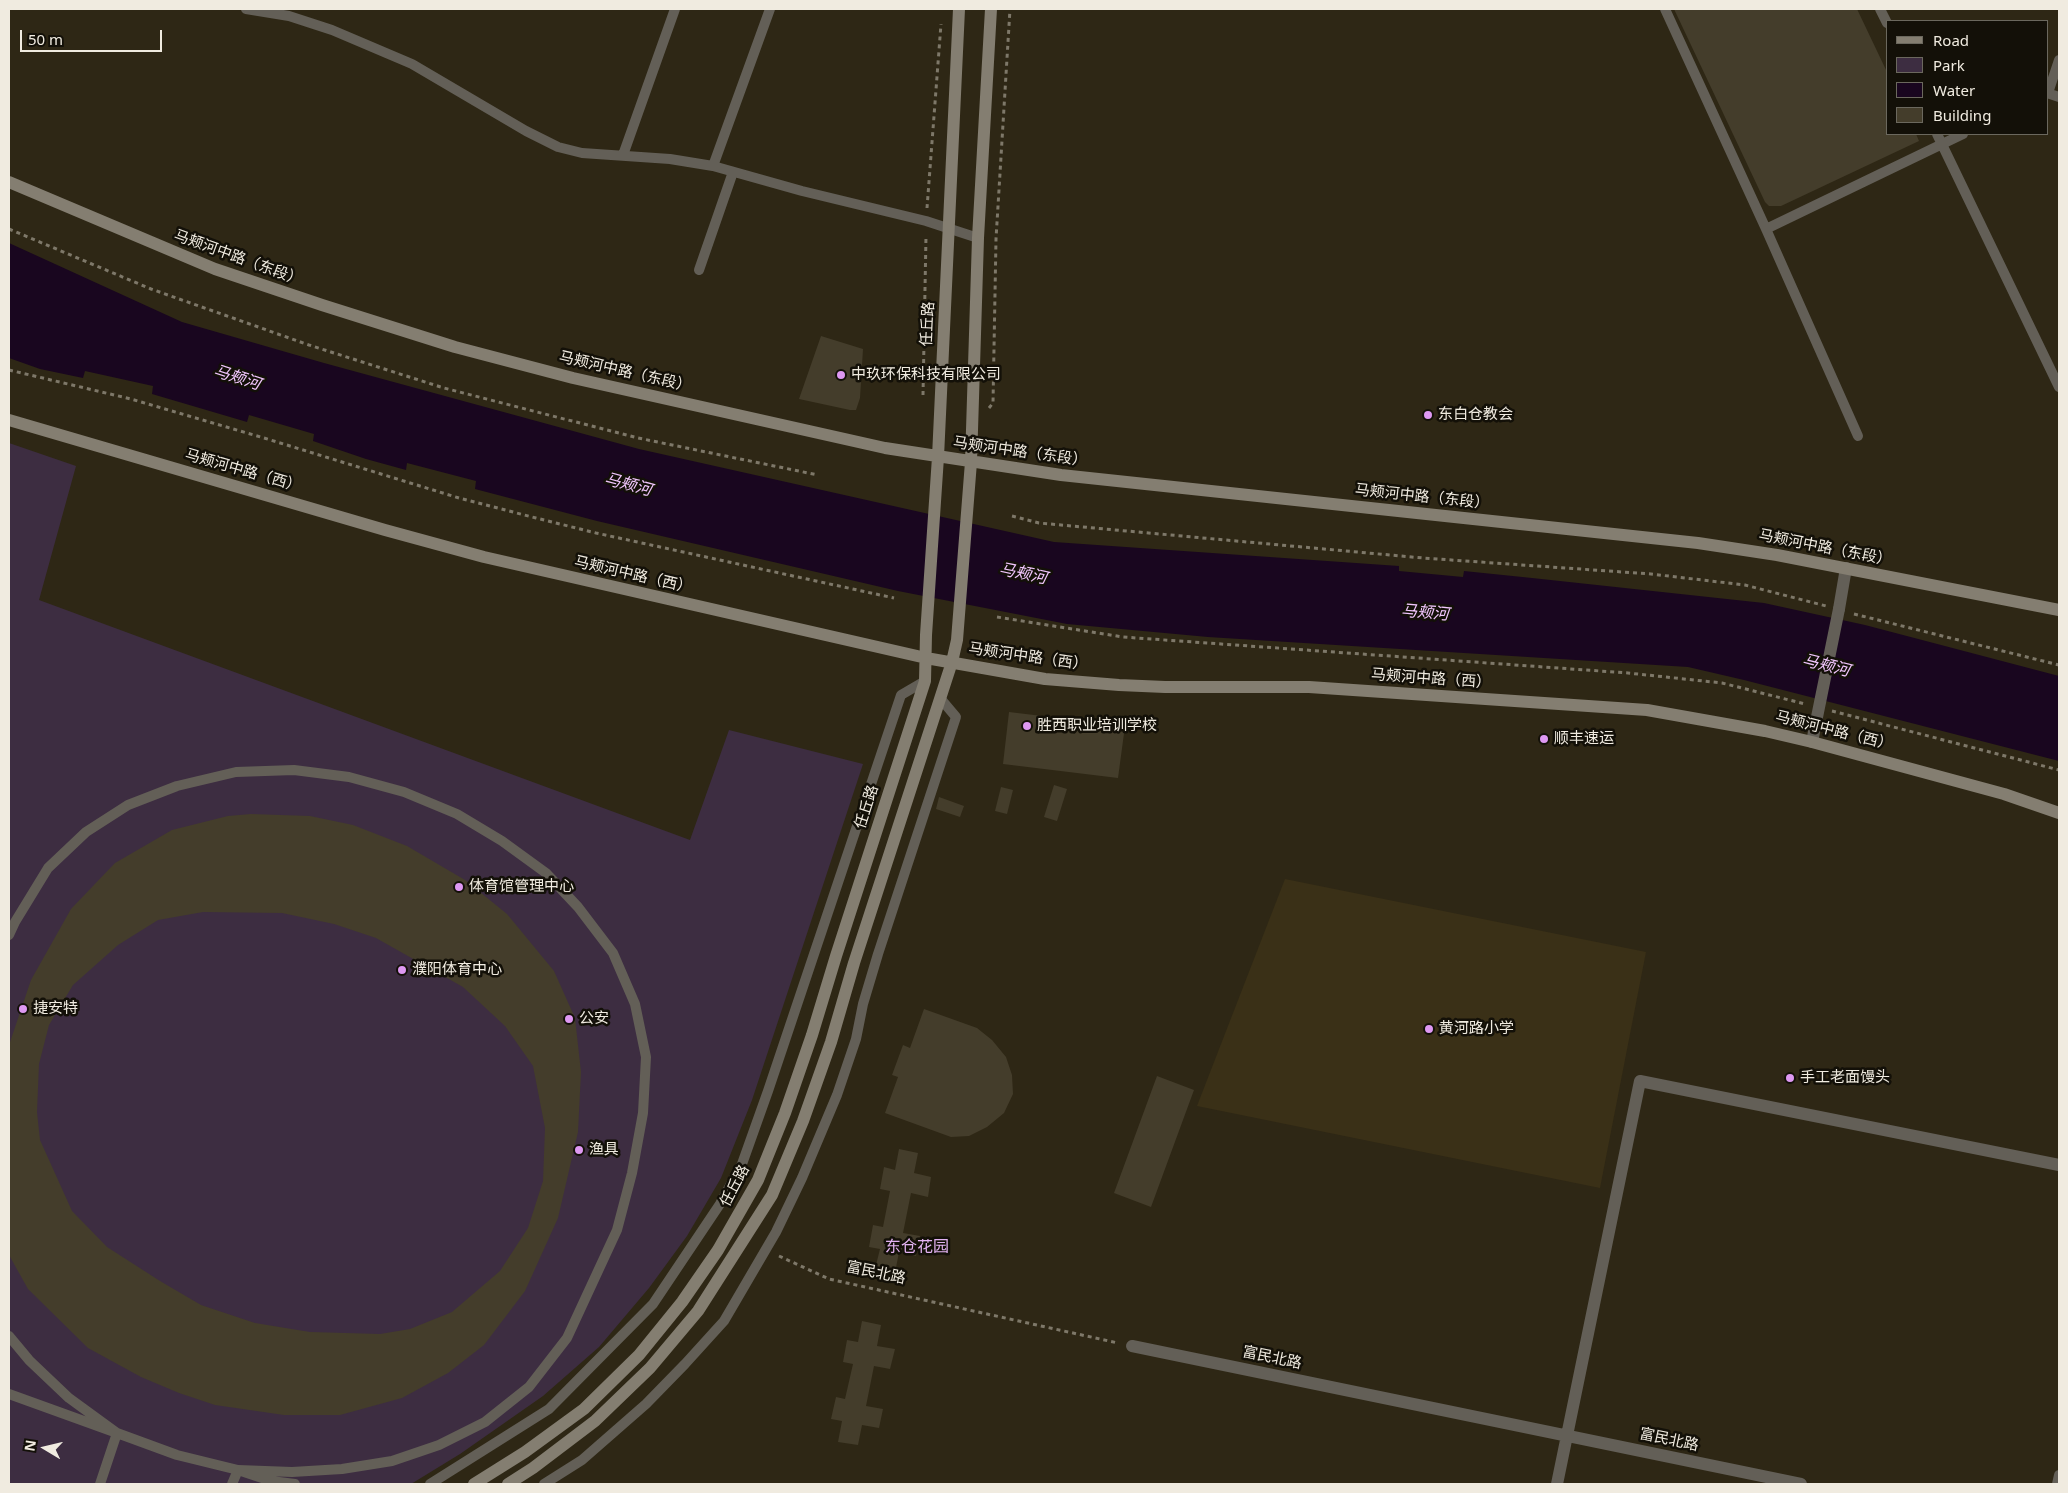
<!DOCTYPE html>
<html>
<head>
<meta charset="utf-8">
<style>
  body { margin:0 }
  #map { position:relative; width:2068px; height:1493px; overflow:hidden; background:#2e2715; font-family:"Noto Sans",sans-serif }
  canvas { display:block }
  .frame { position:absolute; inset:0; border:10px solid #f0ebe0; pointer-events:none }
  .legend { position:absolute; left:1886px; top:20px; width:162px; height:115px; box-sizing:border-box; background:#131008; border:1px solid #6b685e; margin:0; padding:6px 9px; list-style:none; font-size:15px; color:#f0ebe0 }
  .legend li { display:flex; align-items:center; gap:10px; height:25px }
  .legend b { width:25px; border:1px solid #6b685e }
  .north { position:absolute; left:20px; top:1423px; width:50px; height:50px; -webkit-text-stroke:4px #131008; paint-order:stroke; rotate:279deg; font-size:14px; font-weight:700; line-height:20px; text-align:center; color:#f0ebe0 }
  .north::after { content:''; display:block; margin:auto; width:18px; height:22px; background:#f0ebe0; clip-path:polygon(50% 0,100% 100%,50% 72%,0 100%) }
  .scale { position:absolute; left:20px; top:30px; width:142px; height:22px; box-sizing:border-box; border:2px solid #f0ebe0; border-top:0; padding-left:6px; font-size:15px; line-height:18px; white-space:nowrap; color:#f0ebe0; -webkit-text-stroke:4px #131008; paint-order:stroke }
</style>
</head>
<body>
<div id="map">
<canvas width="2068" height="1493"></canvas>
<div class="frame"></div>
<ul class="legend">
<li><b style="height:6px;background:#847e71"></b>Road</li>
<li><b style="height:14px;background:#3d2d41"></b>Park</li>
<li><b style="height:14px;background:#19061f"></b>Water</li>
<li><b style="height:14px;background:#443d2b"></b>Building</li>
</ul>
<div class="north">N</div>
<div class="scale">50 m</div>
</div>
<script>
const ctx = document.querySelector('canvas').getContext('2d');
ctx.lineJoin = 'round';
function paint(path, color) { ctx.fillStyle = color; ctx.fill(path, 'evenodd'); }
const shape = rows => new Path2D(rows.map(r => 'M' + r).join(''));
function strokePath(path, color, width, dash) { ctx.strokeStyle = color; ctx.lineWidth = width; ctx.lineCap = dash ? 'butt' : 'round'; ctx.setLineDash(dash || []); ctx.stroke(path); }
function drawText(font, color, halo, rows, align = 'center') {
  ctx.font = font + ' "Noto Sans","Noto Sans SC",sans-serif'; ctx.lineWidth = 5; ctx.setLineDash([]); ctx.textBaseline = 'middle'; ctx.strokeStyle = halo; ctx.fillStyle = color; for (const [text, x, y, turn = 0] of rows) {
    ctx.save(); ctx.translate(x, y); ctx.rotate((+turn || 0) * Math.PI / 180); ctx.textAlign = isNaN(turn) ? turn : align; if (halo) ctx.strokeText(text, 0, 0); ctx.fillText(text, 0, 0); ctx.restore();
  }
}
paint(shape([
  [1285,879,1646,952,1600,1188,1197,1106]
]), '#3a3017');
paint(shape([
  [9,443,76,466,39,600,690,840,729,730,863,764,752,1100,721,1178,687,1236,649,1288,599,1347,543,1396,460,1454,411,1484,9,1484]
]), '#3d2d41');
paint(shape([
  [9,243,182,322,324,363,639,449,1054,542,1399,566,1399,571,1463,577,1464,571,1532,578,1764,603,1865,625,2059,676,2059,761,1744,680,1688,667,1208,637,1067,624,898,591,597,521,475,489,476,481,407,463,406,470,366,459,313,441,314,434,249,415,247,422,152,394,153,386,85,371,83,378,40,369,9,358]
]), '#19061f');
paint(shape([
  [1674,9,1857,9,1887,72,1887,134,1916,134,1919,141,1781,206,1769,206,1765,202],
  [821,336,863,349,860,398,856,410,850,410,799,399],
  [1009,712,1125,726,1118,778,1003,764],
  [1054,785,1067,789,1057,821,1044,817],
  [1001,787,1013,790,1007,814,995,811],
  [939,797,964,806,960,817,936,809],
  [251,814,310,816,353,825,407,846,465,880,507,914,554,971,575,1018,581,1072,578,1132,558,1218,525,1291,484,1345,448,1373,402,1398,340,1415,284,1415,215,1405,179,1393,141,1377,88,1348,28,1289,9,1255,9,1045,31,980,71,909,115,863,172,830,228,816],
  [203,912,282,913,334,924,376,938,463,987,505,1026,533,1066,545,1128,543,1181,528,1228,500,1271,452,1312,410,1329,380,1334,310,1332,255,1323,201,1305,160,1281,107,1247,72,1211,40,1140,37,1112,39,1064,49,1025,73,985,118,945,158,920],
  [924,1009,977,1028,992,1040,1006,1057,1012,1075,1013,1094,1004,1113,987,1127,969,1136,951,1137,885,1113,898,1077,892,1075,903,1045,910,1048],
  [1157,1076,1194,1090,1151,1207,1114,1193],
  [899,1149,918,1153,914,1173,931,1177,928,1197,911,1193,903,1233,920,1236,916,1256,899,1252,895,1273,875,1269,880,1249,869,1247,873,1225,883,1227,890,1191,880,1189,884,1167,895,1170],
  [862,1321,881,1325,877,1346,895,1349,890,1369,874,1366,866,1406,883,1409,879,1428,862,1425,858,1445,838,1442,842,1421,831,1419,836,1397,845,1399,853,1364,843,1362,847,1340,858,1342]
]), '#443d2b');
strokePath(shape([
  [927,208,941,24],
  [9,229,151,289,309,345,444,388,638,438,818,475],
  [9,370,131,399,264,438,459,498,536,518,596,533,894,598],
  [923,395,926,236],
  [989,408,993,403,996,239,1010,9],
  [1012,516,1039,523,1423,558,1651,574,1745,585,1826,606],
  [1854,614,2059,665],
  [997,617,1123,637,1628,673,1722,683,1805,704],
  [1832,711,2059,770],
  [779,1256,829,1279,1118,1343]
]), '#7e7869', 3, [4, 4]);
strokePath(shape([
  [246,9,289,16,332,30,412,64,526,131,558,147,582,153,670,159,713,166,802,191,926,221,978,238],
  [1665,9,1766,229,1858,436],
  [1880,9,1887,23],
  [2047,93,2059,97],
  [2048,93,2059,60],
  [1937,134,2059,387],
  [623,155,675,9],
  [713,166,770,9],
  [1766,229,1963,134],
  [699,270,733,172],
  [9,935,15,922,48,868,86,832,128,805,177,786,236,772,294,770,349,777,404,792,457,814,502,841,546,873,578,907,613,953,635,1004,646,1057,643,1113,632,1173,617,1230,567,1338,529,1387,485,1422,439,1445,392,1461,342,1469,292,1472,238,1470],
  [9,1336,29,1360,69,1398,117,1433,177,1455,238,1470,271,1481,295,1484],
  [9,1394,117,1433,100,1484],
  [232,1484,238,1470],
  [430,1484,549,1409,653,1304,720,1204,742,1164,768,1091,901,695,925,681],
  [544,1484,582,1460,646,1404,685,1364,724,1321,776,1232,802,1178,837,1095,856,1039,863,1004,878,954,956,717,940,698],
  [2057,1484,2059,1475]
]), '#635f57', 10);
strokePath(shape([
  [1839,609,1846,568],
  [1812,742,1816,722],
  [1132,1346,1801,1484],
  [1557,1484,1640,1081,2059,1165]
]), '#635f57', 12);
strokePath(shape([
  [9,182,215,269,322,305,455,347,573,378,885,448,1061,475,1698,543,1777,555,2059,610],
  [9,420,385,530,484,557,926,658,1045,679,1119,685,1165,687,1309,687,1647,710,1765,731,1812,742,2004,794,2059,813],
  [474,1484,525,1452,584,1409,639,1355,682,1302,718,1250,758,1180,785,1113,812,1035,836,956,925,681,926,635,938,457,959,9],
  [508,1484,533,1468,595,1421,650,1368,698,1311,772,1195,803,1121,831,1042,854,963,952,662,957,640,971,462,978,238,991,9]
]), '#847e71', 12);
strokePath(shape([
  [1816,722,1839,609]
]), '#635f57', 12);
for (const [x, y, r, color] of [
  [841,375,5,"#de98f2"],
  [1428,415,5,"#de98f2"],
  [1027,726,5,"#de98f2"],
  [1544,739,5,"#de98f2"],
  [459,887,5,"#de98f2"],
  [402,970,5,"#de98f2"],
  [23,1009,5,"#de98f2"],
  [569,1019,5,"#de98f2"],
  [1429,1029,5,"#de98f2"],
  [1790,1078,5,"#de98f2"],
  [579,1150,5,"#de98f2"]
]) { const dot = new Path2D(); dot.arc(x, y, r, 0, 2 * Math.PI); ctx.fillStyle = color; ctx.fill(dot); strokePath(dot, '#131008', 2); }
drawText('15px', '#f0ebe0', '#131008', [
  ["马颊河中路（东段）",238,258,20],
  ["任丘路",928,324,-87],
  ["马颊河中路（东段）",625,372,13],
  ["马颊河中路（东段）",1020,452,8],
  ["马颊河中路（西）",243,471,16],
  ["马颊河中路（东段）",1422,497,6],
  ["马颊河中路（东段）",1825,548,11],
  ["马颊河中路（西）",633,575,13],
  ["马颊河中路（西）",1028,657,8],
  ["马颊河中路（西）",1431,679,4],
  ["马颊河中路（西）",1834,731,14],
  ["任丘路",867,807,-72],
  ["任丘路",735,1186,-62],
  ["富民北路",876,1273,12],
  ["富民北路",1272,1358,12],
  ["富民北路",1669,1440,12]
]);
drawText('15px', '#f0ebe0', '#131008', [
  ["中玖环保科技有限公司",851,375],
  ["东白仓教会",1438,415],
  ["胜西职业培训学校",1037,726],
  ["顺丰速运",1554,739],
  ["体育馆管理中心",469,887],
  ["濮阳体育中心",412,970],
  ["捷安特",33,1009],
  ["公安",579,1019],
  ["黄河路小学",1439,1029],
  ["手工老面馒头",1800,1078],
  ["渔具",589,1150]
], 'left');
drawText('italic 16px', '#f2c7fe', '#131008', [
  ["马颊河",237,378,18],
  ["马颊河",628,485,15],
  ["马颊河",1023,574,12],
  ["马颊河",1425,613,5],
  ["马颊河",1826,666,14]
]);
drawText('16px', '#e3b3f2', '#131008', [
  ["东仓花园",917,1247]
]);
</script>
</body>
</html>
